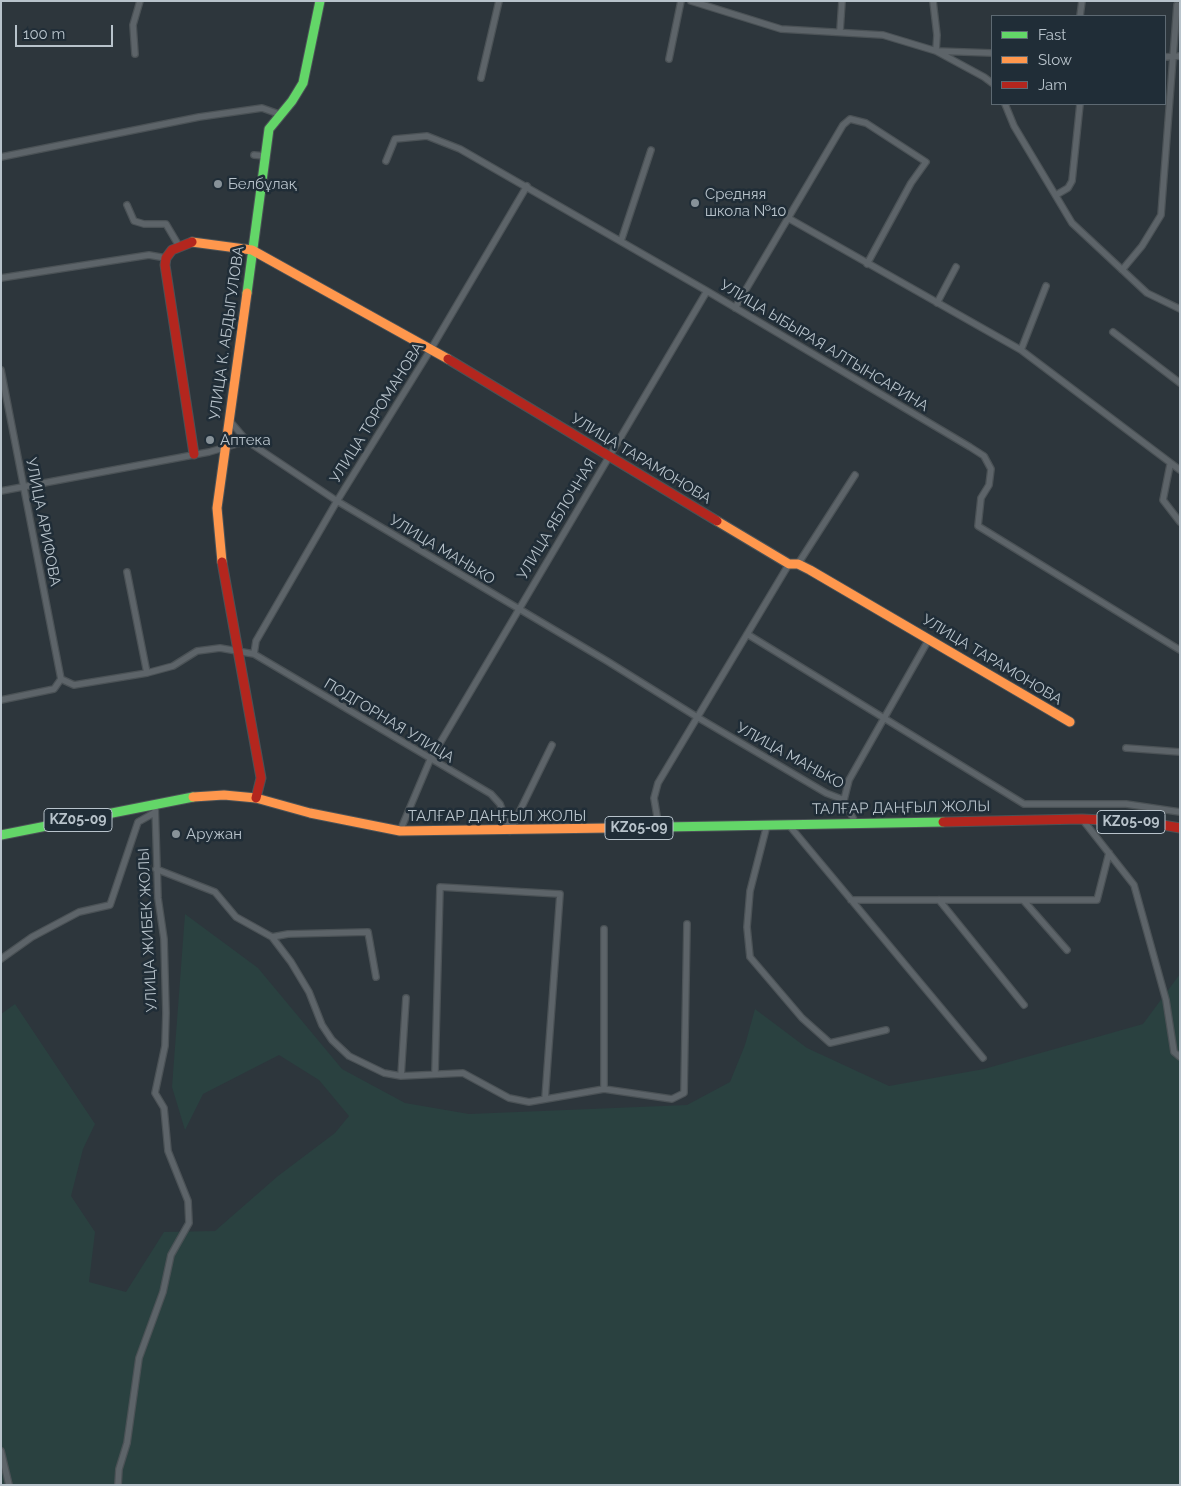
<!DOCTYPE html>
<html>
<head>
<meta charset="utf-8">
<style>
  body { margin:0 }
  #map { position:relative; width:1181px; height:1486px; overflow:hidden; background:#2d363c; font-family:Raleway,sans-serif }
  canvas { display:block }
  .frame { position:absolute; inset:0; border:2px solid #b8c3cb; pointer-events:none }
  .legend { position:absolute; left:991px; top:15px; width:175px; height:90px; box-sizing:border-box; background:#202d37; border:1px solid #5d6972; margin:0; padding:6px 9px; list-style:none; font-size:15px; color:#b8c3cb }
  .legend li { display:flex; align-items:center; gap:10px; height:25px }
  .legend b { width:25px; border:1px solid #5d6972 }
  .scale { position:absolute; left:15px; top:25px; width:98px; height:22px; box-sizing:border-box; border:2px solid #b8c3cb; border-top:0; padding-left:6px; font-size:15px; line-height:18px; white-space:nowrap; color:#b8c3cb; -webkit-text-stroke:4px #202d37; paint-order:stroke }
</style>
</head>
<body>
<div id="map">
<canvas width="1181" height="1486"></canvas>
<div class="frame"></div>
<ul class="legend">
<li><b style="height:6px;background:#63d668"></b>Fast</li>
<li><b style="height:6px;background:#ff974d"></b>Slow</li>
<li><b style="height:6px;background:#b3261e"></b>Jam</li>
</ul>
<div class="scale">100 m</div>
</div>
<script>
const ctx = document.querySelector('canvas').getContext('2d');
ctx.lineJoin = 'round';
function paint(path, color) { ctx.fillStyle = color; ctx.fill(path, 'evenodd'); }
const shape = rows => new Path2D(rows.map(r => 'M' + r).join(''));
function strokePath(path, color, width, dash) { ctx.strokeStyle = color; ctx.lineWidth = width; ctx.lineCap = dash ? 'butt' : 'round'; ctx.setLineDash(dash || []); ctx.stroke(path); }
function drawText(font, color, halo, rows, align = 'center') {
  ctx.font = font + ' Raleway,sans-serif'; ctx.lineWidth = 5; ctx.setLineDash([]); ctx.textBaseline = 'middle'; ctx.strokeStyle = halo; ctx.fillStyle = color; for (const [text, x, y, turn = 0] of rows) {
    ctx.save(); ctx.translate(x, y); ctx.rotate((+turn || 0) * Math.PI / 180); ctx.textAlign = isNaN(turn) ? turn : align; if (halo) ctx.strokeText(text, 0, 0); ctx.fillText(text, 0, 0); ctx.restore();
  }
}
paint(shape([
  [185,914,258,968,342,1069,405,1103,469,1114,687,1105,730,1082,745,1045,755,1009,807,1048,889,1086,984,1069,1143,1024,1180,974,1180,1485,1,1485,1,1014,15,1004,95,1124,83,1149,71,1196,95,1232,89,1282,126,1292,164,1232,215,1231,278,1176,335,1133,349,1116,319,1080,279,1055,203,1094,185,1130,172,1087]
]), '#2a4140');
const street = shape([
  [691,1,781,29,883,35,936,51,984,77,992,83],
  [933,1,937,35,936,51,992,53],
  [1080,16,1082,1],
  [840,31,842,1],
  [135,54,133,25,140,1],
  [1165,57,1180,56],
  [669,59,681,1],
  [481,78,499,1],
  [1005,104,1014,126,1072,223,1147,293,1180,309],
  [254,155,265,156],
  [1,157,199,117,262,108,279,114],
  [386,161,395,139,427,136,460,149,707,291,970,447,984,456,991,469,989,485,981,498,978,526,1180,650],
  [1056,195,1068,188,1072,181,1080,104],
  [127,205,134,221,144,224,166,224,179,246],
  [788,218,1021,350,1180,470],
  [621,241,651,150],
  [1122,270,1142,246,1161,215,1177,5],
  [1,278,149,255,166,258],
  [937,303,956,267],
  [735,308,843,125,850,119,866,123,926,162,911,183,867,264],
  [1113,332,1180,383],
  [1021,350,1046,286],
  [1,370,61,679],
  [229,420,247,441],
  [1170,465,1163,500,1180,522],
  [1,491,209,452,247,441,337,501,607,661,697,717,826,793,844,800],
  [798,564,855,475],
  [127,572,147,673],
  [747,634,1024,804,1126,804,1180,812],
  [254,654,256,641,337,501,431,349,527,186],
  [1,700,54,689,61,679,74,685,147,673,173,666,197,651,220,648,254,654,491,794,500,804,510,831],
  [1126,748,1180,752],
  [1082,819,1134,885,1166,1000,1174,1052,1180,1057],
  [855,822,844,800,849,780,929,639],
  [788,824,983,1058],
  [767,825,750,891,747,927,750,957,802,1018,830,1043,886,1030],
  [659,828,654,798,658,783,789,564],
  [400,831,430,760,707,291],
  [510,831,552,745],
  [156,869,215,892,236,917,272,937,291,962,309,992,322,1025,332,1040,349,1056,384,1073,401,1076,463,1073,509,1098,529,1102,604,1089,604,929],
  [851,900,1097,900,1109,853],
  [939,900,1024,1005],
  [1024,901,1067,950],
  [272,937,288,934,368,932,376,977],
  [1,959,32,937,79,912,110,905,138,822,154,813],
  [435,1073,440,887,560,894,545,1099],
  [401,1076,406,998],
  [604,1089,672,1099,684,1093,687,924],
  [1,1451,9,1485],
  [118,1485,119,1469,127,1443,139,1358,163,1292,171,1255,189,1223,188,1201,168,1151,164,1108,155,1093,165,1046,166,1013,164,939,158,898,155,804]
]);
const fast = shape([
  [247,293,269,129,292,101,303,83,320,1],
  [609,828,943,822],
  [1,835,193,797]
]);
const slow = shape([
  [192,242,252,250,448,359],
  [717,521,789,564,798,564,810,570,1070,722],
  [222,562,217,508,247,293],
  [193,797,224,795,256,798,310,813,400,831,609,828]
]);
const jam = shape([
  [192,242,172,250,166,258,165,265,194,454],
  [448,359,717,521],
  [222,562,261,778,256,798],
  [943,822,1082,819,1145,822,1180,828]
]);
strokePath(street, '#4b5256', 8);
strokePath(fast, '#4b5256', 11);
strokePath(slow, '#4b5256', 11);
strokePath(jam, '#4b5256', 11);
strokePath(street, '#5d6469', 5.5);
strokePath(fast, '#63d668', 9);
strokePath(slow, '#ff974d', 9);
strokePath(jam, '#b3261e', 9);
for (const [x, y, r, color] of [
  [218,184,5,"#879299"],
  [695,203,5,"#879299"],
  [210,440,5,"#879299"],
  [176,834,5,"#879299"]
]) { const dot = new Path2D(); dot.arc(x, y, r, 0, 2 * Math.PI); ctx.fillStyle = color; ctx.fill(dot); strokePath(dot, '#202d37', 2); }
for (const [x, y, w] of [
  [78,820,68],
  [1131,822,68],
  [639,828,68]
]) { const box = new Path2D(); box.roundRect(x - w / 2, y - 11.5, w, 23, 4); ctx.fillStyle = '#202d37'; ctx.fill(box); strokePath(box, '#b8c3cb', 1); }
drawText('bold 14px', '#b8c3cb', null, [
  ["KZ05-09",78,820],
  ["KZ05-09",1131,822],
  ["KZ05-09",639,828]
]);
drawText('15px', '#b8c3cb', '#202d37', [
  ["Белбұлақ",228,184],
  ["Средняя",705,194],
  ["школа №10",705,211],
  ["Аптека",220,440],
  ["Аружан",186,834]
], 'left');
drawText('15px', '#b8c3cb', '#202d37', [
  ["УЛИЦА К. АБДЫГУЛОВА",227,333,-82],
  ["УЛИЦА ЫБЫРАЯ АЛТЫНСАРИНА",824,346,31],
  ["УЛИЦА ТОРОМАНОВА",377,413,-58],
  ["УЛИЦА ТАРАМОНОВА",641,459,31],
  ["УЛИЦА ЯБЛОЧНАЯ",557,519,-59],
  ["УЛИЦА АРИФОВА",43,522,79],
  ["УЛИЦА МАНЬКО",442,550,31],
  ["УЛИЦА ТАРАМОНОВА",992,660,31],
  ["ПОДГОРНАЯ УЛИЦА",389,721,31],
  ["УЛИЦА МАНЬКО",790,756,29],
  ["ТАЛҒАР ДАҢҒЫЛ ЖОЛЫ",901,808,-1],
  ["ТАЛҒАР ДАҢҒЫЛ ЖОЛЫ",497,816],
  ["УЛИЦА ЖИБЕК ЖОЛЫ",148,930,-93]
]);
</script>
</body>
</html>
